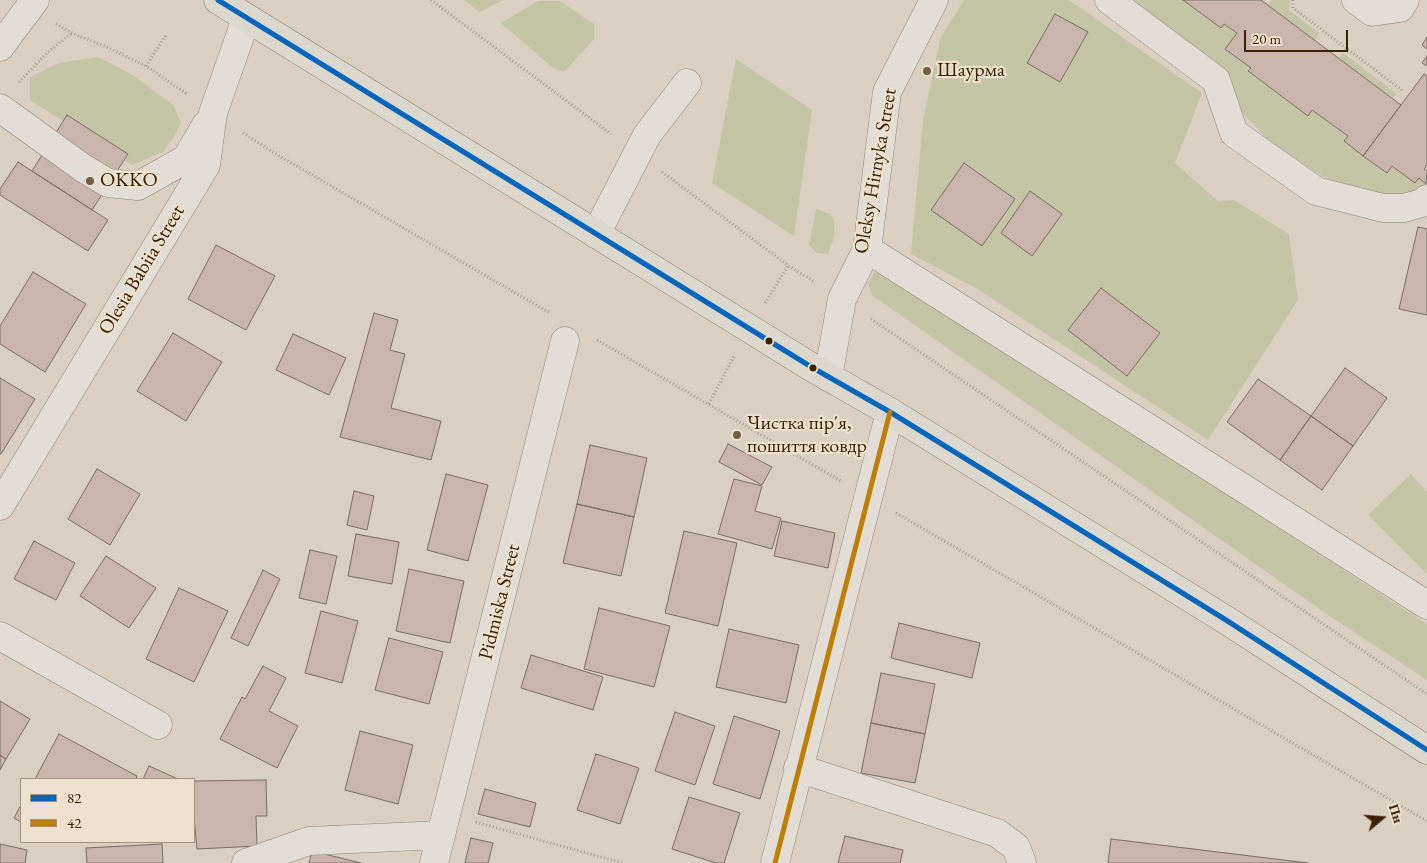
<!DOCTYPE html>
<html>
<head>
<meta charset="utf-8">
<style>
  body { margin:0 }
  #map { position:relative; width:1427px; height:863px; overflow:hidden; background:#dacfc0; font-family:"EB Garamond",serif }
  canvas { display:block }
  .legend { position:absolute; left:20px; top:778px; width:175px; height:65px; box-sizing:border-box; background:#eee1cf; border:1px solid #a6957d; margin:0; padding:6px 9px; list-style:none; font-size:15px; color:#3a2201 }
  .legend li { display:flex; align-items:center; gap:10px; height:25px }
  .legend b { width:25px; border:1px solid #a6957d }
  .north { position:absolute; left:1357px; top:793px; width:50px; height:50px; -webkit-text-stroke:4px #eee1cf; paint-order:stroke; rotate:72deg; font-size:14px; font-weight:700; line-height:20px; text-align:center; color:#3a2201 }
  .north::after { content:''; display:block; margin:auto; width:18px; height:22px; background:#3a2201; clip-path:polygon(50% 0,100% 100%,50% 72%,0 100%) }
  .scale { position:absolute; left:1244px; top:30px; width:104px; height:22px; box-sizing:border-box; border:2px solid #3a2201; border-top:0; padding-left:6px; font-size:15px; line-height:18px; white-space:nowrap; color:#3a2201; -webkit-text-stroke:4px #eee1cf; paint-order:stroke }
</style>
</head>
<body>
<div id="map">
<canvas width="1427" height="863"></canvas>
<ul class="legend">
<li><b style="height:6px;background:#0065bd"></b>82</li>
<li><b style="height:6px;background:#be7e00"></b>42</li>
</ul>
<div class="north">Пн</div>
<div class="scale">20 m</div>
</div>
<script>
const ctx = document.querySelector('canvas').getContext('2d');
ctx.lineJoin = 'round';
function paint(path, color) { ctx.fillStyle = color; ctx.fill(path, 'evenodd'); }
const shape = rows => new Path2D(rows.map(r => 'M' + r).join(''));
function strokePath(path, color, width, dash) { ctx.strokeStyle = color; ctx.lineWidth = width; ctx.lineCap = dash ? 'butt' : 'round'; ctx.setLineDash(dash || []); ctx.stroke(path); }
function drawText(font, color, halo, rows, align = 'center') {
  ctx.font = font + ' "EB Garamond",serif'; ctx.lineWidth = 4.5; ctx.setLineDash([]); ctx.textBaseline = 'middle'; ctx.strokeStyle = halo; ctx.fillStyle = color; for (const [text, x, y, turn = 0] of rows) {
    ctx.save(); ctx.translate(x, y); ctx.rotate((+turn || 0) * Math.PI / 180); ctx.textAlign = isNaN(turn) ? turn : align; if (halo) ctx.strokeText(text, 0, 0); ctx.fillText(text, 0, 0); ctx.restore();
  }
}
paint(shape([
  [464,0,503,0,479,12],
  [964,0,1069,0,1202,93,1175,163,1218,201,1234,200,1289,234,1298,300,1208,440,976,288,911,254,923,120,941,37],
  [1130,0,1183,0,1221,28,1224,24,1237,33,1225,49,1251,68,1248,72,1308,116,1312,110,1348,136,1344,142,1387,173,1392,166,1415,183,1419,178,1426,184,1427,183,1427,190,1424,192,1381,198,1339,184,1320,175,1272,144,1258,129,1242,113,1234,87,1216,65],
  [1271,0,1290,0,1289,10,1319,33,1315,40,1268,5],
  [538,1,560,1,594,24,594,39,564,72,552,67,501,23],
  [1343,53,1397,94,1393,98,1339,58],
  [98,57,134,76,173,105,181,123,174,137,163,152,132,165,30,100,30,77,59,63],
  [736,59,812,110,794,236,712,183],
  [816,209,830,214,834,220,834,237,828,254,817,253,809,245],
  [875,272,894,279,1427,624,1427,680,1328,615,872,295,868,283],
  [1411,474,1427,492,1427,574,1368,515]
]), '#c3c5a6');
const building = shape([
  [1183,0,1261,0,1401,105,1363,156,1344,141,1348,136,1312,110,1308,116,1248,71,1251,68,1225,49,1237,33,1224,24,1221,28,1183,0],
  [1055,14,1088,32,1060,82,1027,63,1055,14],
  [1427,37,1427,49,1422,45,1427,37],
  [1427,56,1427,66,1422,63,1427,56],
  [1424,74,1427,76,1427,165,1424,169,1427,171,1426,184,1419,178,1415,183,1392,166,1387,173,1363,156,1424,74],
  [67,115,128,154,92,210,32,171,67,115],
  [18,162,108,220,88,251,0,195,0,189,18,162],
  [964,163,1015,199,982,246,931,210,964,163],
  [1030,191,1062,214,1032,256,1001,233,1030,191],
  [1418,227,1427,229,1427,315,1399,309,1418,227],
  [216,245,275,276,246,330,188,299,216,245],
  [33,272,86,304,45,372,0,344,0,326,33,272],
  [1101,288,1160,333,1127,376,1068,330,1101,288],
  [374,313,398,320,390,350,405,354,391,408,441,421,431,460,340,437,374,313],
  [173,333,222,362,186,421,137,391,173,333],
  [293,334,346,358,329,395,276,370,293,334],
  [1345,368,1387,398,1353,446,1311,416,1345,368],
  [0,378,35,399,1,454,0,454,0,378],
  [1258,379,1311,416,1280,460,1227,422,1258,379],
  [1311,416,1353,446,1322,490,1280,460,1311,416],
  [728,444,772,467,762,485,719,462,728,444],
  [590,445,647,458,634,517,577,504,590,445],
  [97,469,140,494,110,545,68,519,97,469],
  [446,474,488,485,468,561,427,550,446,474],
  [734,479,762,486,755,511,781,518,772,549,718,534,734,479],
  [354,491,374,496,367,530,347,525,354,491],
  [577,504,634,517,621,576,563,563,577,504],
  [782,521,835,533,828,568,774,556,782,521],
  [684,531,737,543,718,626,665,613,684,531],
  [356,534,399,542,392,584,348,576,356,534],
  [34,541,75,563,56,600,14,579,34,541],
  [310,550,337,556,326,604,299,598,310,550],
  [106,556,156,588,129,628,80,596,106,556],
  [409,569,464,581,450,643,396,631,409,569],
  [263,570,280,579,248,646,231,638,263,570],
  [179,588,228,611,194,682,146,659,179,588],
  [599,608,670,626,654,687,584,669,599,608],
  [321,611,358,621,342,683,305,673,321,611],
  [899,623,980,643,972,678,891,658,899,623],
  [729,629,799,645,786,703,716,687,729,629],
  [389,638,443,652,429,704,375,690,389,638],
  [531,655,603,677,593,710,521,688,531,655],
  [263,666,286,678,269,711,298,726,277,768,220,739,242,697,245,699,263,666],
  [881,673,935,684,925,734,871,723,881,673],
  [0,701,30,719,6,759,0,755,0,701],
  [675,712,715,726,695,785,655,771,675,712],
  [734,716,780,731,760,799,713,784,734,716],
  [871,723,925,734,915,783,861,773,871,723],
  [360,731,413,745,398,804,345,790,360,731],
  [59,734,137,776,136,779,35,779,59,734],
  [596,754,639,768,620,824,577,810,596,754],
  [0,755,6,759,0,770,0,755],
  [149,766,178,779,143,779,149,766],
  [266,780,267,816,256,816,257,846,197,849,194,817,194,781,266,780],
  [485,789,536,803,530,827,478,814,485,789],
  [689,797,740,813,724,863,716,863,672,849,689,797],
  [21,805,21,822,14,818,21,805],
  [845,836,903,850,900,863,838,863,845,836],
  [471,838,493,843,488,863,465,863,471,838],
  [1111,839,1308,863,1108,863,1111,839],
  [0,844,27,850,25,863,0,863,0,844],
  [162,844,163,863,87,863,86,848,162,844],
  [312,851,361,863,309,863,312,851]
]);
paint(building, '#c9b5ac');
strokePath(building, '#786e61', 1);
const minor = shape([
  [1109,0,1216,80,1234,133,1316,191,1383,208,1404,208,1422,203,1427,199],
  [1356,0,1372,12,1400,8,1405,0],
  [0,47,35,0],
  [0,108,83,168,108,183,138,186,186,159,206,125],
  [596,234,647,135,687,83],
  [867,249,1427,605],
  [828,377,842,299,867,249,887,92,934,0],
  [0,506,206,165,213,113,246,19],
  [0,636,158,725],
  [798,768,997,833,1016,847,1022,863],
  [246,863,309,841,441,835],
  [434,863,565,341],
  [775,863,890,412]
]);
const major = shape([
  [218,0,813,368,890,412,1226,620,1427,750]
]);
strokePath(minor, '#90867a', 29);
strokePath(major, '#786e61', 29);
strokePath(shape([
  [431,0,611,134],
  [1293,0,1293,8,1403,91],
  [56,24,72,33,109,48,146,66,187,94],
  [146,66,166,35],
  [19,82,48,52,72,33],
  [243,133,276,154,550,313],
  [662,172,789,266,815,282],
  [765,303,788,266],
  [871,319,1427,694],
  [597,340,841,481],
  [709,404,734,356],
  [896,513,1427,821],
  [476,822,622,863]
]), '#a39c92', 3, [1, 2.5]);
strokePath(minor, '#e2ddd5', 28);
strokePath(major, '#ddd8ce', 28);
strokePath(shape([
  [218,0,813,368,890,412,1226,620,1427,750]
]), '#0065bd', 5);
strokePath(shape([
  [775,863,890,412]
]), '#be7e00', 5);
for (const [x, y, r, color] of [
  [927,71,5,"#725f44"],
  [90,181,5,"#725f44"],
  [769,341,4.5,"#3a2201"],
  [813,368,4.5,"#3a2201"],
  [737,435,5,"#725f44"]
]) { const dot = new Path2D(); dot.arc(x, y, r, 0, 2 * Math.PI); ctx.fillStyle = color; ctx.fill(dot); strokePath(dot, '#eee1cf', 2); }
drawText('20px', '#3a2201', '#eee1cf', [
  ["Шаурма",937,71],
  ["OKKO",100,181],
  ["Чистка пір'я,",747,424],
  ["пошиття ковдр",747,447]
], 'left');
drawText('20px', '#3a2201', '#eee1cf', [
  ["Oleksy Hirnyka Street",876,171,-80],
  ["Olesia Babiia Street",142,270,-59],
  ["Pidmiska Street",500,602,-76]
]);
</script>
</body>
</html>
